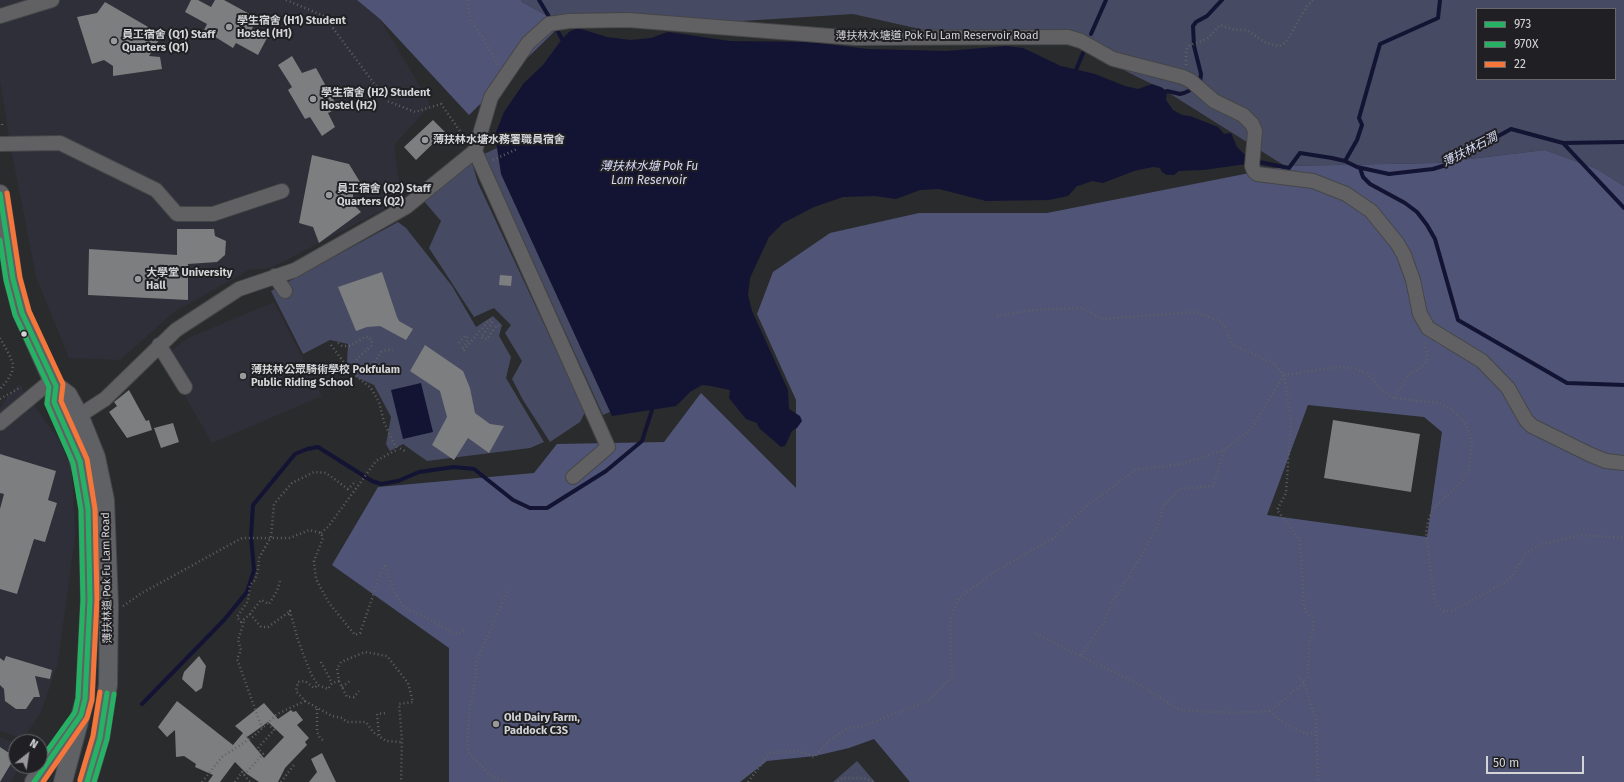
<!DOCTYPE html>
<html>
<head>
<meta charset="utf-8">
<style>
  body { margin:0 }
  #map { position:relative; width:1624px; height:782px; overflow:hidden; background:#2a2b2d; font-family:"Fira Sans",sans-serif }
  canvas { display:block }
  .legend { position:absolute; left:1476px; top:8px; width:140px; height:72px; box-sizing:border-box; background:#202024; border:1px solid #68686b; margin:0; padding:5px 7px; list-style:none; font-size:12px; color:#d3d4d6 }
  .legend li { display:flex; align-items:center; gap:8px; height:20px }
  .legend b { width:20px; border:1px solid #68686b }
  .north { position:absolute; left:8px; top:734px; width:40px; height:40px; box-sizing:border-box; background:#202024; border:1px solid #68686b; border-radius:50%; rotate:30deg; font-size:11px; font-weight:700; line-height:16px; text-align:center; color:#d3d4d6 }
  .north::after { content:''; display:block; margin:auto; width:14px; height:18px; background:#98999b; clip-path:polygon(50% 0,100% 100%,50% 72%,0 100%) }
  .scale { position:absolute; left:1486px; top:756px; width:98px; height:18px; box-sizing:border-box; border:2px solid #d3d4d6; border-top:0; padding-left:5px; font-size:12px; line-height:14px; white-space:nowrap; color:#d3d4d6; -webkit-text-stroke:3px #202024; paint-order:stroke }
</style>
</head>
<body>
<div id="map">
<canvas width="1624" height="782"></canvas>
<ul class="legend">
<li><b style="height:5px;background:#26b264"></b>973</li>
<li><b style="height:5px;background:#26b264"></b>970X</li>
<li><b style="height:5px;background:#f5763a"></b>22</li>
</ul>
<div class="north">N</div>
<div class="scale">50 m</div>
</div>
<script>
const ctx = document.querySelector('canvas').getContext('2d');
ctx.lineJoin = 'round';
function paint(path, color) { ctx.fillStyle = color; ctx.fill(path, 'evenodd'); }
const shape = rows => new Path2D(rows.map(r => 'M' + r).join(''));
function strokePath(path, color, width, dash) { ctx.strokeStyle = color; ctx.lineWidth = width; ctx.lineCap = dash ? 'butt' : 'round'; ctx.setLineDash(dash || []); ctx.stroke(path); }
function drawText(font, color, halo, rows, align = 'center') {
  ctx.font = font + ' "Fira Sans","Noto Sans TC",sans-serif'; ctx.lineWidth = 4; ctx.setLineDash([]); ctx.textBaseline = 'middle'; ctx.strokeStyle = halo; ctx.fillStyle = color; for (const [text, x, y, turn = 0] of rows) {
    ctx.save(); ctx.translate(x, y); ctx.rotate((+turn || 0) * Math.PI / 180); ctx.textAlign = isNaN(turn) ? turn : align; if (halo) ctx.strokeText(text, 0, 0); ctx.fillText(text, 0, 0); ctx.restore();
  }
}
paint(shape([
  [0,0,357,0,380,19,431,105,394,145,402,200,271,268,249,270,174,312,120,360,69,358,36,277,10,144,0,80],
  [274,302,322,396,212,443,162,357,190,337],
  [19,384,59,440,72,470,75,536,58,663,41,712,23,739,0,731,0,409,7,397],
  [0,737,16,743,16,766,20,766,11,782,0,782]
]), '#2e2f38');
paint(shape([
  [521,0,1624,0,1624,186,1597,169,1545,150,1436,163,1285,166,1164,90,1071,44,973,41,853,14,742,21,562,24,522,2],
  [1477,9,1615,9,1615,79,1477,79],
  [497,148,616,409,603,415,484,154],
  [472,163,478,183,585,412,580,422,550,442,523,400,512,379,522,361,505,333,511,325,494,308,474,317,429,248,441,221,423,200],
  [398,222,406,228,452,286,476,327,493,316,502,325,499,336,511,357,506,378,544,442,530,448,427,461,403,444,390,451,386,444,391,417,374,385,356,377,347,363,348,344,330,340,303,354,271,291],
  [857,761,875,782,833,782]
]), '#474a63');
paint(shape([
  [357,0,521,0,522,2,562,24,469,115,380,19],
  [1545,150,1597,169,1624,186,1624,782,910,782,874,739,849,748,815,756,767,761,740,782,449,782,449,648,332,565,378,487,534,473,557,444,664,442,701,393,796,488,796,400,757,314,773,272,830,233,919,213,1047,213,1285,166,1436,163],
  [1308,405,1424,417,1442,432,1427,537,1267,515]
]), '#505578');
paint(shape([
  [578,28,607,37,630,40,651,38,668,32,730,41,810,42,868,49,947,51,1006,46,1023,48,1061,66,1095,74,1125,86,1138,89,1152,84,1161,87,1167,91,1166,100,1173,110,1182,115,1190,116,1218,127,1224,134,1231,133,1237,147,1248,158,1247,164,1203,170,1179,171,1174,175,1167,175,1162,172,1160,168,1153,167,1134,171,1103,183,1092,181,1081,185,1077,186,1068,196,1049,200,986,201,939,189,920,190,896,199,875,196,843,197,814,207,783,223,769,237,750,278,748,295,752,311,788,390,789,409,800,416,802,421,797,428,792,431,785,446,781,447,759,428,757,423,746,419,729,398,730,390,711,386,702,385,690,392,676,406,612,416,501,174,495,135,504,112,524,83,543,65,562,39,569,32],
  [421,383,433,432,403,439,391,390]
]), '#131433');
strokePath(shape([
  [539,0,551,20],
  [555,26,562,39],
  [1091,34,1106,0],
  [1076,70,1083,53],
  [1167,91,1180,94,1184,93,1193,89,1200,83,1201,74,1194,46,1193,26,1196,22,1207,16,1222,0],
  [1563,143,1624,142],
  [1254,161,1289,168,1300,153,1332,158,1345,161,1357,167,1389,174,1433,169,1446,165,1511,129,1563,143,1624,208],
  [1345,161,1357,140,1362,125,1359,118,1380,44,1438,18,1440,0],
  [1360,168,1363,177,1370,184,1405,203,1417,212,1427,225,1435,239,1458,320,1567,383,1624,385],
  [142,704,224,620,247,592,254,570,251,536,253,505,295,454,307,449,318,447,372,481,381,484,398,481,419,472,454,467,474,469,513,500,530,508,547,508,606,471,642,441,652,410]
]), '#131433', 4);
paint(shape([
  [191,0,198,0,211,7,215,0,224,0,257,18,252,29,267,38,258,55,236,43,233,48,204,30,207,24,185,12],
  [105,2,162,35,149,56,160,57,162,69,113,76,113,66,104,60,92,64,77,17,97,13],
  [292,56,302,73,316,68,338,108,328,113,335,127,322,136,310,117,305,119,288,90,292,87,278,65],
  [433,120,445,132,416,160,404,147],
  [312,155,349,164,363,187,353,192,353,204,361,212,319,243,313,227,299,223],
  [177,229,214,229,215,236,226,241,225,255,217,262,188,264,188,300,88,295,89,249,177,255],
  [382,272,397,317,399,321,413,329,406,340,380,326,367,327,356,331,338,287],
  [500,275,512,276,511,286,499,285],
  [425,345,463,371,470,388,475,413,490,424,504,426,489,453,468,438,454,460,432,445,447,417,440,391,410,371],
  [129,390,146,421,149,420,152,430,127,438,109,412,117,406,114,402],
  [1333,420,1420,434,1411,492,1324,478],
  [173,423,179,442,161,448,154,428],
  [0,454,56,471,48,500,57,503,45,542,34,539,17,594,0,589,0,509,4,494,0,493],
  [6,656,52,670,50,679,35,676,40,697,34,697,26,709,16,709,5,701,4,689,0,685,0,658,4,661],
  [199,656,206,666,202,688,196,692,182,679,184,672],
  [177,701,233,745,243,733,235,726,264,703,278,719,291,710,293,712,296,711,303,720,297,725,309,738,305,742,307,745,285,768,278,782,259,782,247,774,235,762,220,782,208,782,213,775,195,767,196,764,184,756,176,757,175,730,167,737,158,727],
  [268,722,284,737,264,758,245,735,247,737],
  [0,747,15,757,0,782],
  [322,753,336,782,309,782,317,772,311,759]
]), '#7d7e80');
const minor = shape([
  [0,16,52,0],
  [0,144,60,143,156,190,177,214,213,214,282,191],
  [475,151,608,447,573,477],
  [275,276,285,291],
  [159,345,185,387],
  [71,421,105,399,176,330,239,289,295,270,406,207,475,151,491,97,528,43,549,24,569,21,628,20,856,38,1068,37,1081,41,1113,59,1183,77,1191,81,1214,101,1243,115,1252,124,1255,131,1252,166,1254,171,1257,174,1313,181,1346,194,1371,211,1397,243,1404,255,1413,280,1420,314,1428,328,1482,361,1508,388,1526,420,1532,426,1591,455,1606,461,1624,463],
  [0,423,52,380]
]);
const major = shape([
  [0,194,13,279,22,313,52,380,56,386,68,395,80,417,96,457,105,500,109,605,108,685,100,738,87,782],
  [56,386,54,402,76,451,84,479,88,509,90,600,85,699,63,782],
  [34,782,74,726]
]);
strokePath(minor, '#454648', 16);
strokePath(major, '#454648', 20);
strokePath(shape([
  [286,0,324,16,387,101,415,112,441,104,465,138],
  [467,0,471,22,483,38,498,65],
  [1186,65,1186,52,1188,46,1207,39,1220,25,1235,30,1247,30,1266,43,1280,46,1286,42,1307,6,1313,0],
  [2,124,2,128],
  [493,160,517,149],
  [997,316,1032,310,1082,308,1103,319,1195,312,1222,322,1233,345,1275,364,1284,375,1291,421,1286,493,1277,510,1300,540,1304,605,1305,610,1312,618,1314,625,1309,645,1308,676,1304,683,1270,711,1232,713,1180,710,1136,683,1034,633],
  [0,338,9,354,13,364,12,372,7,381,0,389],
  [338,343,342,346,350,346,365,337,369,337,372,341,371,346,357,359,355,363,355,366,359,370,370,369,381,352,386,350,393,350],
  [459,343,465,336,467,336,468,339,462,349,464,350,489,320,492,320,492,323,481,337,484,339,487,339,497,325,501,327],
  [331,345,351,372,371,388,379,402,384,422,395,446,407,452],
  [1284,375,1337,367,1354,368,1368,374,1382,390,1394,398,1438,403,1450,408,1463,421,1469,432,1472,444,1469,469,1461,482,1434,508,1429,518,1426,532,1434,598,1437,605,1444,611,1453,611,1505,582,1513,575,1525,554,1542,544,1582,535,1624,538],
  [1394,398,1408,375,1419,369,1427,361,1427,352,1423,341],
  [0,399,21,387],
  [321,533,328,527,376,461,398,449],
  [280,581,277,591,269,604,261,600,250,614,241,622,237,617,248,601,250,585,255,580,258,570,259,558,271,537,274,504,292,483,314,472,326,473,348,489,356,481],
  [123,606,142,593,242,538,290,538,309,530,321,533,323,538,314,561,316,579,329,603,355,635,360,633,383,567,385,566,395,593,403,606,409,610,423,616,452,632,458,634,466,629],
  [250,614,261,627,268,627,289,612],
  [289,615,290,611,298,640,311,674,318,685,328,689,332,683,339,681,337,669,341,662,365,652,387,656,408,683,413,702,399,704,402,740,401,782],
  [244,622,238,640,241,650,237,659,262,728],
  [1081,655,1104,622,1111,604,1142,555,1161,518,1162,507,1180,489,1213,486,1224,450],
  [321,662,332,683],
  [1298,675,1304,683,1316,719,1318,782],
  [339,681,347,697,354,697,359,691],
  [342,687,351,680],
  [305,701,332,716,342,718,347,722,366,722,373,732,386,741,401,742],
  [317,709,317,732,320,738,324,741],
  [1270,711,1277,718,1291,727,1307,734,1317,732],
  [379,735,377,714,386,713],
  [244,775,250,782],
  [202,782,222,757,254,736,277,714,305,701,296,691,298,682,305,681,314,688,318,685],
  [235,782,242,772,244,775,263,754,258,748,274,730,268,724],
  [281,782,294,765],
  [506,782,492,777,469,753,467,744,470,707,476,674,476,662,508,590],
  [748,782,770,753,799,751,814,757,830,740,848,728,863,726,928,701,952,677,950,620,959,598,997,570,1052,539,1084,508,1135,470,1182,464,1224,450,1251,429,1284,375],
  [838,782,843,778,864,778,874,782]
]), '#606162', 2.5, [1, 3]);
strokePath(minor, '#616163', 14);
strokePath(major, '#606164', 18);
strokePath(shape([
  [0,194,13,279,22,313,56,386,54,402,80,461,88,509,90,600,85,699,81,715,34,782],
  [87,782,100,738,107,693]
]), '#26b264', 5);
strokePath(shape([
  [0,240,6,280,15,315,49,387,47,404,73,463,81,510,83,600,78,698,75,712,40,761],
  [94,782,107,739,114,694]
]), '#26b264', 5);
strokePath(shape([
  [7,193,20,278,29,311,63,384,61,401,87,459,95,509,97,600,92,700,87,718,43,782],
  [80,780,93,736,100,692]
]), '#f5763a', 5);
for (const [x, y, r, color] of [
  [229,27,4,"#98999b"],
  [114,41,4,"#98999b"],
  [313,99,4,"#98999b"],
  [425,140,4,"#98999b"],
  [329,195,4,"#98999b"],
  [138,279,4,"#98999b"],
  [24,334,3.5,"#d3d4d6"],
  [243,376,4,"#98999b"],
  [496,724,4,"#98999b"]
]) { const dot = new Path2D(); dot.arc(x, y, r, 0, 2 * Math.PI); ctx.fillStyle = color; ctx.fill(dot); strokePath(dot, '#202024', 1.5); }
drawText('bold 11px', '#d3d4d6', '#202024', [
  ["學生宿舍 (H1) Student",237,21],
  ["Hostel (H1)",237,34],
  ["員工宿舍 (Q1) Staff",122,35],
  ["Quarters (Q1)",122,48],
  ["學生宿舍 (H2) Student",321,93],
  ["Hostel (H2)",321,106],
  ["薄扶林水塘水務署職員宿舍",433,140],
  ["員工宿舍 (Q2) Staff",337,189],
  ["Quarters (Q2)",337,202],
  ["大學堂 University",146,273],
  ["Hall",146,286],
  ["薄扶林公眾騎術學校 Pokfulam",251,370],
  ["Public Riding School",251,383],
  ["Old Dairy Farm,",504,718],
  ["Paddock C3S",504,731]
], 'left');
drawText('11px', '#d3d4d6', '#202024', [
  ["薄扶林水塘道 Pok Fu Lam Reservoir Road",937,36],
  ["薄扶林道 Pok Fu Lam Road",107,578,-91]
]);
drawText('italic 12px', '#d5daf5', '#202024', [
  ["薄扶林石澗",1470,150,-27],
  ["薄扶林水塘 Pok Fu",649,167],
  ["Lam Reservoir",649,181]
]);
</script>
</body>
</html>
